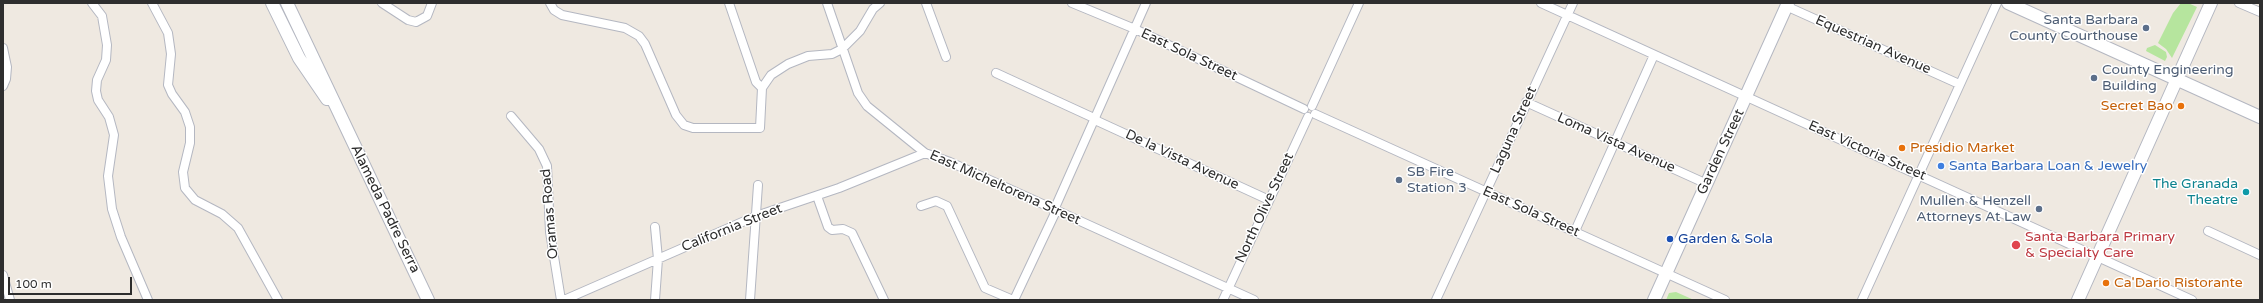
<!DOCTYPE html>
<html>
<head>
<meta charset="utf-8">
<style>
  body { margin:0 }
  #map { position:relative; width:2263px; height:303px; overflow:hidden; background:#efe9e1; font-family:"Varela Round",sans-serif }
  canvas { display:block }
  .frame { position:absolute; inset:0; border:4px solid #2e2e2e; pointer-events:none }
  .scale { position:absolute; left:8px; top:277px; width:124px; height:18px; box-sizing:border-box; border:2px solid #2e2e2e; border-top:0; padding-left:5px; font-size:12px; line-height:14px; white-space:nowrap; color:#2e2e2e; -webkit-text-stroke:3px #fff; paint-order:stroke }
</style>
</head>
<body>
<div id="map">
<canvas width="2263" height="303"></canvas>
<div class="frame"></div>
<div class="scale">100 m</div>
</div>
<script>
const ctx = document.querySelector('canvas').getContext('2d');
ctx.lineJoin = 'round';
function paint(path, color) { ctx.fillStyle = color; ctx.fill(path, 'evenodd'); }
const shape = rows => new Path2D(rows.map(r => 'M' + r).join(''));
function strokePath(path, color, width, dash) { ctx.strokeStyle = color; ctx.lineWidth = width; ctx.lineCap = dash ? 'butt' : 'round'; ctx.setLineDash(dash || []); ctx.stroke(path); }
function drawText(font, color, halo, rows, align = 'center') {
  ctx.font = font + ' "Varela Round",sans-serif'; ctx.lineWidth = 3; ctx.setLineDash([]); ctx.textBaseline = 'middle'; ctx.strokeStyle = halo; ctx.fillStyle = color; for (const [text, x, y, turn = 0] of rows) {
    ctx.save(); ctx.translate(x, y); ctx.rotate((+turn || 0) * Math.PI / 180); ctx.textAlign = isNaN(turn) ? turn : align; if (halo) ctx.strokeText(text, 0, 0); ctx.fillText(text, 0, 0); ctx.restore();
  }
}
paint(shape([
  [2181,3,2188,3,2197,7,2172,58,2166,49,2158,43,2173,13],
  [2155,45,2166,52,2167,57,2165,61,2146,51,2147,48],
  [1676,292,1694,300,1666,300,1669,293]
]), '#b6e59e');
const street = shape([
  [92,3,102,16,107,45,106,60,97,80,96,91,98,100,109,117,114,135,108,176,112,209,121,237,148,300],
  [152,3,168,33,171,54,168,85,172,94,185,112,190,127,190,143,183,172,185,188,195,200,222,214,238,228,278,300],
  [382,3,408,20,416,22,427,16,432,3],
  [550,3,554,10,562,15,625,28,639,36,645,44,676,115,684,125,693,128,760,128,762,88,756,82,729,3],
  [827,3,858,93,867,106,925,153,950,162,1254,300],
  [926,3,946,57],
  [1072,3,1135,29,1304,109],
  [1541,3,2192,300],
  [2239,3,2260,12],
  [1786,6,1959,84],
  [3,48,7,67,6,79,3,86],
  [996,73,1096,119],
  [762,88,771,75,788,64,808,56,832,54,842,49,860,31,873,9,880,3],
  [1526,102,1707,184],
  [1312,106,1359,3],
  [1315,114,1725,300],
  [511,116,539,149,547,166,550,232,561,300],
  [1095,120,1269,200],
  [817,196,828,227,832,230,843,229,852,233,884,300],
  [921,206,936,201,947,206,985,288,1013,300],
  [1054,210,1146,3],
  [1575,231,1654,55],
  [2208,231,2260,255],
  [3,275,10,300],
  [564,300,756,216,839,188,925,153],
  [655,300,658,259,655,227],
  [750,300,758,185],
  [1014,300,1056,211],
  [1223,300,1308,117],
  [1436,300,1573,3],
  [1862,300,1997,3]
]);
const secondary = shape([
  [272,3,299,58,327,99],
  [287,3,428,300],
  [2008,3,2260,117],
  [1654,300,1788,3],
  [2078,300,2211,3]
]);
strokePath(street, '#b4b7c1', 10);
strokePath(secondary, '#b4b7c1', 14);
strokePath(street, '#fff', 8);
strokePath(secondary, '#fff', 12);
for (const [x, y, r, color] of [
  [2146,28,4,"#5c6f8a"],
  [2094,78,4,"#5c6f8a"],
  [2181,106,4,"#e8710a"],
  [1902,148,4,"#e8710a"],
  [1941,166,4,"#3f7fe0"],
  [1399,180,4,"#5c6f8a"],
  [2246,192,4,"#0f9aa8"],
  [2039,209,4,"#5c6f8a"],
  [1670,239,4,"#1a4fb4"],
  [2016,245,5,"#e0444e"],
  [2106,283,4,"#e8710a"]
]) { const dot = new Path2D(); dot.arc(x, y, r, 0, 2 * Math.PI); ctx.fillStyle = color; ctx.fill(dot); strokePath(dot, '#fff', 1.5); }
drawText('14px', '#4e5e75', '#fff', [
  ["Santa Barbara",2138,20],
  ["County Courthouse",2138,36],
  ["County Engineering",2102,70,"left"],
  ["Building",2102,86,"left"],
  ["SB Fire",1407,172,"left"],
  ["Station 3",1407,188,"left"],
  ["Mullen & Henzell",2031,201],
  ["Attorneys At Law",2031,217]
], 'right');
drawText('14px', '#2e2e2e', '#fff', [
  ["Equestrian Avenue",1873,45,24],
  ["East Sola Street",1189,55,25],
  ["Laguna Street",1514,130,-66],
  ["Loma Vista Avenue",1616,143,24],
  ["East Victoria Street",1867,151,24],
  ["Garden Street",1721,152,-65],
  ["De la Vista Avenue",1182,160,25],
  ["East Micheltorena Street",1005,188,24],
  ["North Olive Street",1265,208,-65],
  ["Alameda Padre Serra",385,209,64],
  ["East Sola Street",1531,212,24],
  ["Oramas Road",550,214,-95],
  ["California Street",732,228,-22]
]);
drawText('14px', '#c56008', '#fff', [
  ["Secret Bao",2173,106,"right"],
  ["Presidio Market",1910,148],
  ["Ca'Dario Ristorante",2114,283]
], 'left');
drawText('14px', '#366cbe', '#fff', [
  ["Santa Barbara Loan & Jewelry",1949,166]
], 'left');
drawText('14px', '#0d838f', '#fff', [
  ["The Granada",2238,184],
  ["Theatre",2238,200]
], 'right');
drawText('14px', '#be3a42', '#fff', [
  ["Santa Barbara Primary",2025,237],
  ["& Specialty Care",2025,253]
], 'left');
drawText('14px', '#164399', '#fff', [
  ["Garden & Sola",1678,239]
], 'left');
</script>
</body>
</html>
